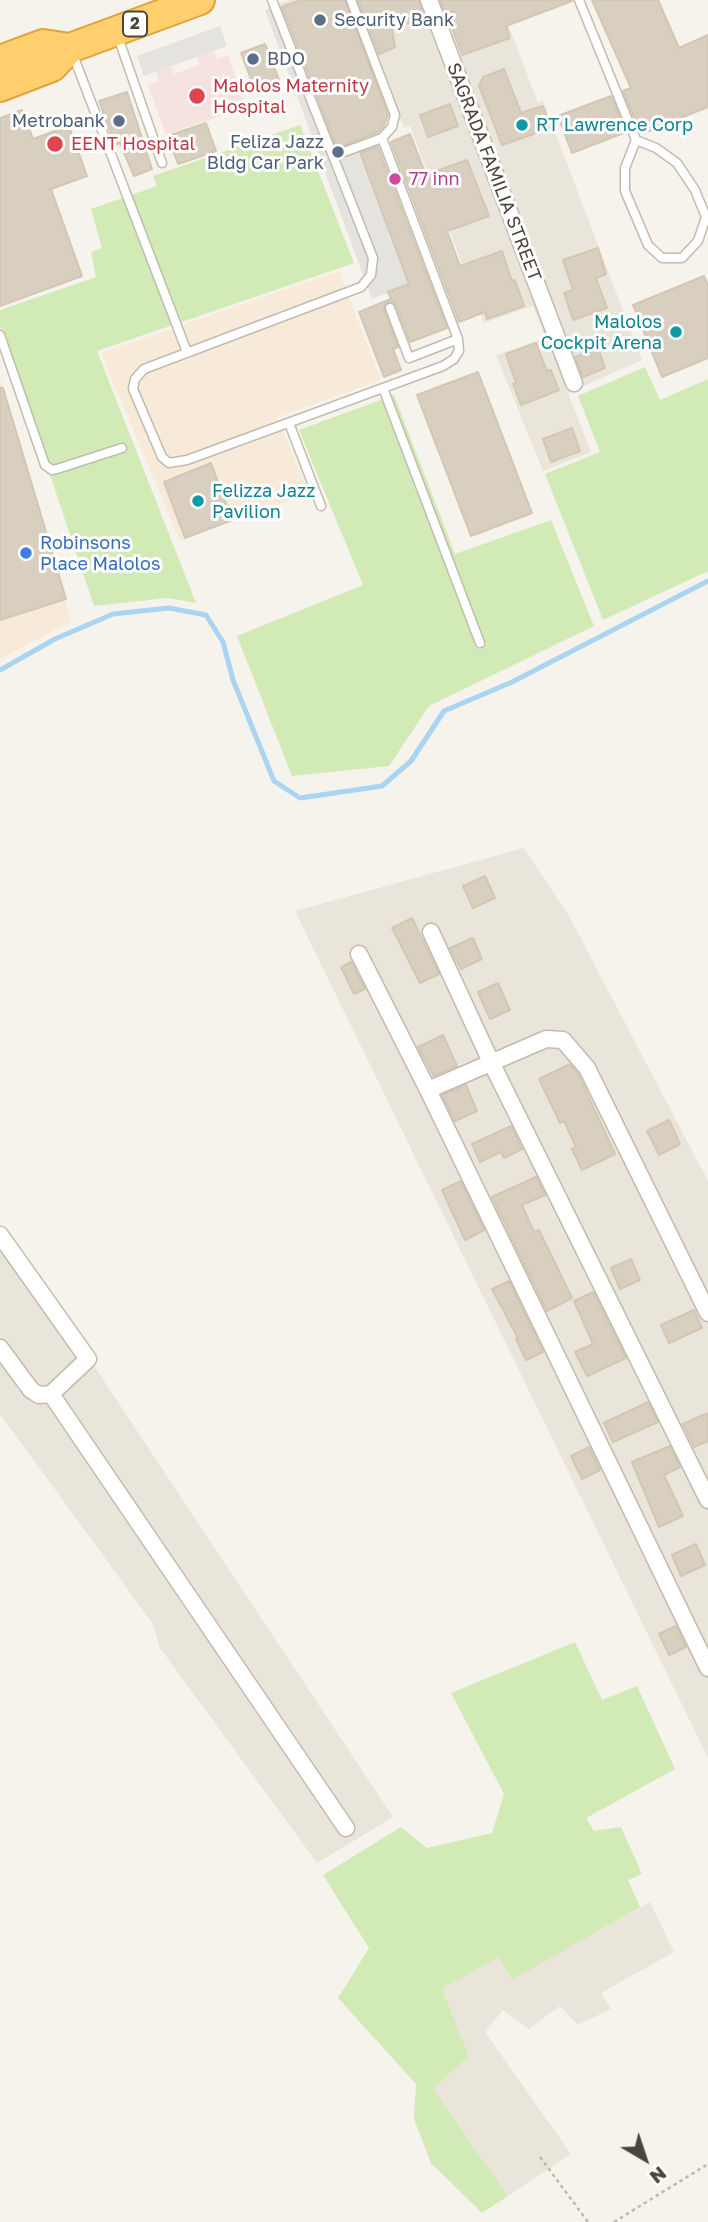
<!DOCTYPE html>
<html>
<head>
<meta charset="utf-8">
<style>
  body { margin:0 }
  #map { position:relative; width:708px; height:2222px; overflow:hidden; background:#f6f3ec; font-family:"Golos Text",sans-serif }
  canvas { display:block }
  .north { position:absolute; left:610px; top:2124px; width:70px; height:70px; -webkit-text-stroke:5px #fff; paint-order:stroke; rotate:141deg; font-size:19px; font-weight:700; line-height:28px; text-align:center; color:#4b4439 }
  .north::after { content:''; display:block; margin:auto; width:24px; height:32px; background:#4b4439; clip-path:polygon(50% 0,100% 100%,50% 72%,0 100%) }
</style>
</head>
<body>
<div id="map">
<canvas width="708" height="2222"></canvas>
<div class="north">N</div>
</div>
<script>
const ctx = document.querySelector('canvas').getContext('2d');
ctx.lineJoin = 'round';
function paint(path, color) { ctx.fillStyle = color; ctx.fill(path, 'evenodd'); }
const shape = rows => new Path2D(rows.map(r => 'M' + r).join(''));
function strokePath(path, color, width, dash) { ctx.strokeStyle = color; ctx.lineWidth = width; ctx.lineCap = dash ? 'butt' : 'round'; ctx.setLineDash(dash || []); ctx.stroke(path); }
function drawText(font, color, halo, rows, align = 'center') {
  ctx.font = font + ' "Golos Text",sans-serif'; ctx.lineWidth = 6; ctx.setLineDash([]); ctx.textBaseline = 'middle'; ctx.strokeStyle = halo; ctx.fillStyle = color; for (const [text, x, y, turn = 0] of rows) {
    ctx.save(); ctx.translate(x, y); ctx.rotate((+turn || 0) * Math.PI / 180); ctx.textAlign = isNaN(turn) ? turn : align; if (halo) ctx.strokeText(text, 0, 0); ctx.fillText(text, 0, 0); ctx.restore();
  }
}
paint(shape([
  [353,0,499,0,538,103,543,101,642,360,568,393,591,452,543,471,496,355,545,338,533,306,484,323,410,126,404,128],
  [524,848,569,916,708,1181,708,1758,295,911],
  [0,1224,393,1817,317,1863,160,1648,153,1624,0,1414],
  [650,1902,674,1952,601,1993,611,2009,578,2025,560,2006,529,2029,503,2010,485,2032,571,2154,508,2196,433,2089,469,2056,442,1989,499,1957,512,1979]
]), '#eae5da');
paint(shape([
  [339,271,381,380,277,417,309,493,180,541,101,353],
  [0,378,40,507,71,621,0,659]
]), '#f7ead8');
paint(shape([
  [214,51,217,59,228,55,246,107,166,135,148,85,159,81,156,72,171,66,174,74,199,65,197,56]
]), '#f6e3e0');
paint(shape([
  [300,125,354,263,97,351,196,603,167,598,94,606,0,326,0,310,96,277,91,252,102,248,91,209,157,186,153,176],
  [645,367,660,400,708,379,708,571,603,620,545,474,600,452,578,396],
  [394,395,455,554,551,520,594,626,429,706,389,766,292,776,237,636,363,585,299,430],
  [575,1642,602,1700,637,1686,675,1769,586,1818,594,1831,621,1827,642,1874,628,1880,640,1907,512,1980,499,1957,442,1989,469,2056,433,2089,508,2196,482,2213,431,2163,414,2119,416,2084,338,1998,369,1948,323,1875,401,1827,427,1848,492,1833,504,1794,451,1693]
]), '#d2eab5');
paint(shape([
  [290,0,347,0,286,21,336,148,354,142,409,284,372,299,265,10],
  [220,26,227,46,144,76,137,56]
]), '#e5e3e0');
strokePath(shape([
  [0,670,55,639,113,614,169,608,206,615,223,642,233,680,274,781,300,798,382,786,411,761,444,711,512,682,708,581]
]), '#a9d4f2', 5);
const building = shape([
  [301,0,345,0,388,115,384,126,378,132,337,148,282,7,301,0],
  [358,0,419,0,424,17,392,29,395,47,379,54,358,0],
  [440,0,572,0,572,1,506,26,510,38,462,55,453,30,455,11,446,14,440,0],
  [592,0,658,0,679,48,708,35,708,107,649,131,646,124,638,127,623,91,631,88,592,0],
  [265,44,280,82,256,92,241,53,265,44],
  [504,69,521,113,543,106,551,128,502,145,479,86,483,77,504,69],
  [127,92,152,169,134,176,120,143,115,145,99,101,127,92],
  [611,96,626,132,572,153,558,116,611,96],
  [450,104,458,126,428,137,420,115,450,104],
  [22,110,33,139,69,126,87,176,51,189,82,276,0,306,0,118,22,110],
  [206,123,216,151,178,164,168,136,206,123],
  [410,134,426,175,467,160,489,216,447,231,460,266,502,251,512,281,515,280,524,306,487,319,485,312,459,322,391,142,410,134],
  [376,147,378,147,447,328,410,342,396,305,392,302,385,303,384,310,398,347,393,349,401,370,384,377,359,312,391,299,388,292,409,284,360,153,376,147],
  [598,248,606,274,596,278,607,308,573,320,564,293,573,290,563,260,598,248],
  [704,276,708,285,708,358,662,377,633,305,704,276],
  [536,343,547,371,551,370,559,390,521,405,513,384,516,383,506,354,536,343],
  [598,348,605,368,583,377,575,357,598,348],
  [478,372,532,513,471,536,417,395,478,372],
  [0,388,3,388,66,599,0,620,0,388],
  [572,428,580,451,551,462,543,439,572,428],
  [211,463,232,520,185,538,164,482,211,463],
  [485,876,495,898,473,908,463,886,485,876],
  [412,918,439,974,420,983,392,928,412,918],
  [473,938,482,959,461,969,450,948,473,938],
  [351,962,365,989,354,994,341,967,351,962],
  [498,983,510,1010,490,1019,478,992,498,983],
  [443,1035,457,1066,434,1076,418,1047,443,1035],
  [570,1064,578,1074,615,1154,582,1170,572,1149,576,1147,564,1121,560,1123,539,1079,570,1064],
  [466,1085,477,1111,455,1121,442,1095,466,1085],
  [669,1120,680,1144,659,1155,647,1131,669,1120],
  [511,1126,522,1149,504,1158,501,1152,480,1162,472,1144,511,1126],
  [536,1177,545,1195,522,1205,534,1232,539,1230,572,1298,547,1311,492,1197,536,1177],
  [461,1181,484,1230,465,1240,442,1190,461,1181],
  [631,1259,640,1280,620,1289,611,1268,631,1259],
  [509,1281,543,1352,526,1360,516,1339,518,1338,492,1289,509,1281],
  [593,1292,626,1358,587,1376,575,1352,593,1344,574,1301,593,1292],
  [694,1310,702,1328,669,1343,661,1325,694,1310],
  [648,1402,658,1422,613,1442,604,1423,648,1402],
  [708,1413,708,1441,694,1447,683,1424,708,1413],
  [670,1446,680,1467,664,1475,683,1516,659,1527,632,1462,670,1446],
  [589,1447,600,1470,582,1479,571,1456,589,1447],
  [696,1544,705,1565,681,1576,672,1555,696,1544],
  [676,1626,686,1647,669,1655,659,1634,676,1626]
]);
paint(building, '#d8cfc1');
strokePath(building, '#d3c7b4', 2);
const lane = shape([
  [272,0,333,156,382,138,392,127,395,115,351,0],
  [579,0,636,140,625,168,625,191,648,245,662,258,682,258,698,241,706,217,695,190,677,163,656,148,636,140],
  [118,37,162,163],
  [73,55,187,352],
  [382,138,458,339,409,358,390,308],
  [333,156,373,258,371,275,361,287,144,369,135,379,133,389,162,457,169,463,187,460,443,366,454,359,459,351,458,339],
  [0,335,45,465,52,470,57,469,122,448],
  [383,388,480,643],
  [289,423,321,506]
]);
const street = shape([
  [429,0,574,383],
  [431,932,491,1062,708,1500],
  [359,954,428,1090,708,1668],
  [428,1090,546,1039,563,1040,587,1068,708,1313],
  [0,1235,88,1359,51,1394],
  [0,1348,31,1390,39,1395,51,1394,346,1828]
]);
const highway = shape([
  [0,60,43,44,70,48],
  [0,87,52,67,70,48,200,0]
]);
strokePath(lane, '#c2bbae', 11);
strokePath(street, '#c2bbae', 19);
strokePath(highway, '#e0a43c', 32);
strokePath(shape([
  [540,2157,588,2222],
  [614,2222,708,2164]
]), '#c4b79f', 2.5, [3.5, 3.5]);
strokePath(lane, '#fff', 8);
strokePath(street, '#fff', 16);
strokePath(highway, '#ffcf6e', 28);
for (const [x, y, r, color] of [
  [320,20,7,"#5c6f8a"],
  [253,59,7,"#5c6f8a"],
  [197,96,9,"#e0444e"],
  [119,121,7,"#5c6f8a"],
  [522,125,7,"#0f9aa8"],
  [55,144,9,"#e0444e"],
  [338,152,7,"#5c6f8a"],
  [395,179,7,"#d1479c"],
  [676,332,7,"#0f9aa8"],
  [198,501,7,"#0f9aa8"],
  [26,553,7,"#3f7fe0"]
]) { const dot = new Path2D(); dot.arc(x, y, r, 0, 2 * Math.PI); ctx.fillStyle = color; ctx.fill(dot); strokePath(dot, '#fff', 2.5); }
for (const [x, y, w] of [
  [135,24,24]
]) { const box = new Path2D(); box.roundRect(x - w / 2, y - 12.5, w, 25, 5); ctx.fillStyle = '#fff'; ctx.fill(box); strokePath(box, '#4b4439', 2); }
drawText('bold 16px', '#4b4439', null, [
  ["2",135,24]
]);
drawText('18px', '#4e5e75', '#fff', [
  ["Security Bank",334,20],
  ["BDO",267,59],
  ["Metrobank",105,121,"right"],
  ["Feliza Jazz",324,142,"right"],
  ["Bldg Car Park",324,163,"right"]
], 'left');
drawText('18px', '#be3a42', '#fff', [
  ["Malolos Maternity",213,86],
  ["Hospital",213,107],
  ["EENT Hospital",71,144]
], 'left');
drawText('18px', '#0d838f', '#fff', [
  ["RT Lawrence Corp",536,125],
  ["Malolos",662,322,"right"],
  ["Cockpit Arena",662,343,"right"],
  ["Felizza Jazz",212,491],
  ["Pavilion",212,512]
], 'left');
drawText('18px', '#4b4439', '#fff', [
  ["SAGRADA FAMILIA STREET",494,172,69]
]);
drawText('18px', '#b23c85', '#fff', [
  ["77 inn",409,179]
], 'left');
drawText('18px', '#366cbe', '#fff', [
  ["Robinsons",40,543],
  ["Place Malolos",40,564]
], 'left');
</script>
</body>
</html>
